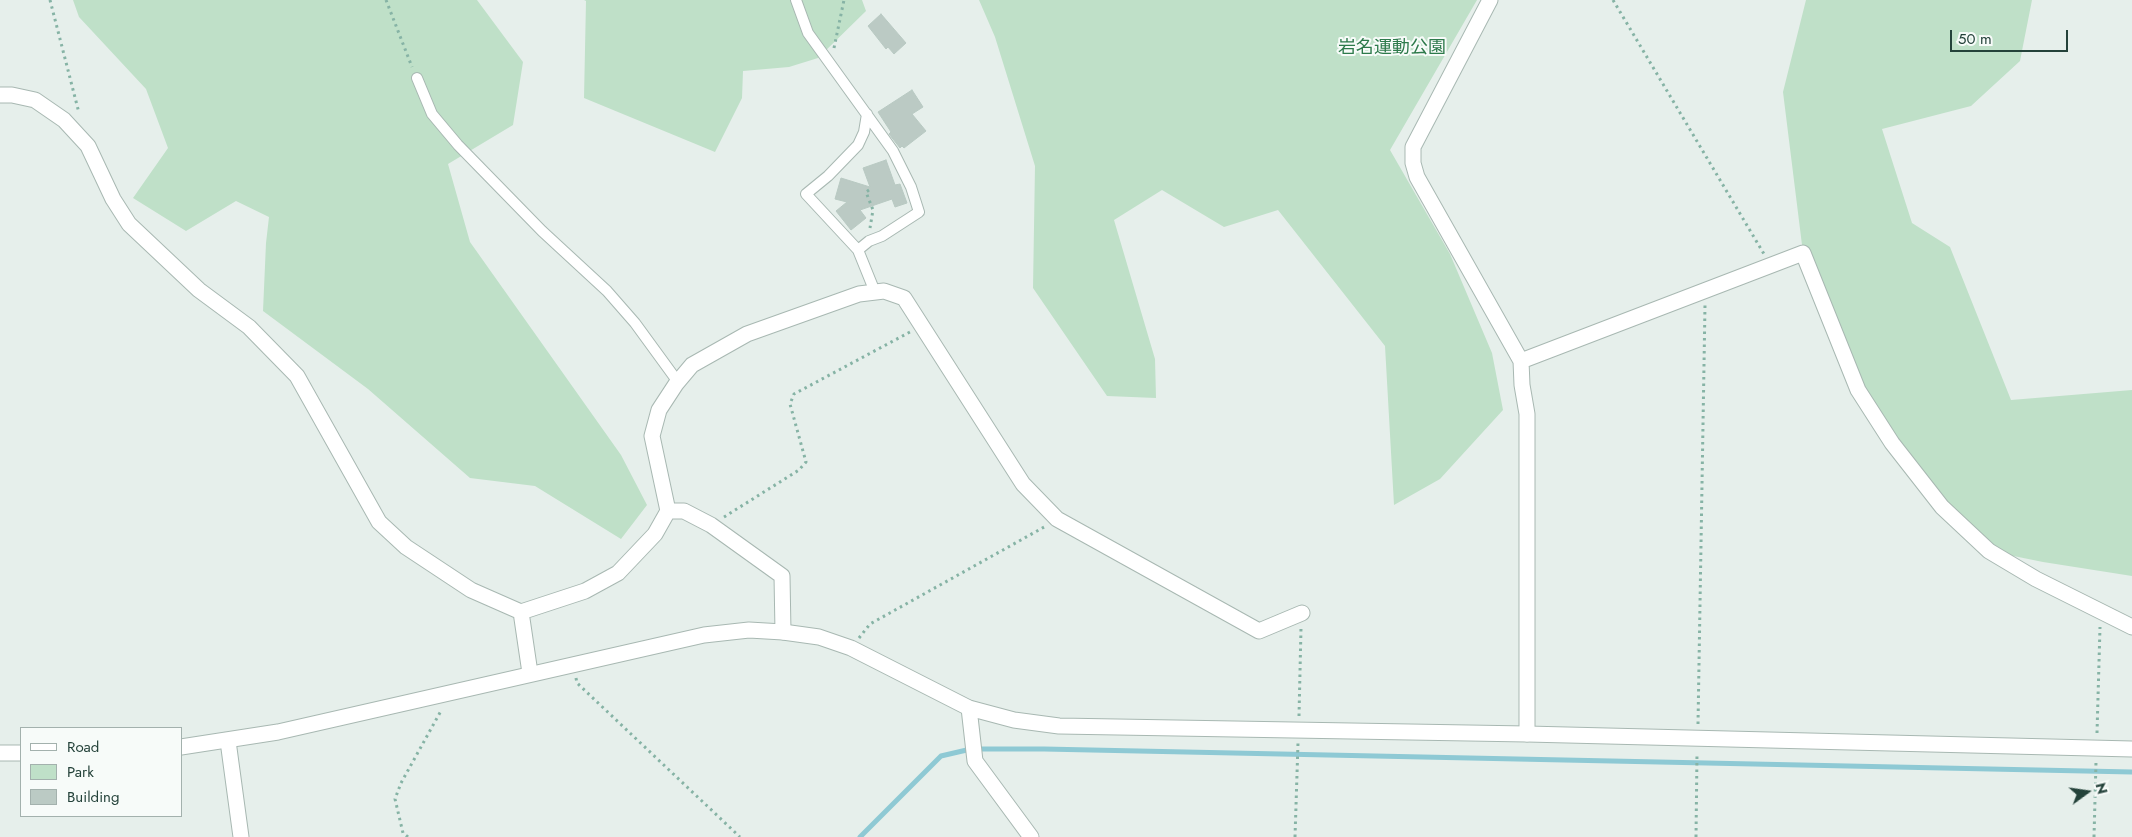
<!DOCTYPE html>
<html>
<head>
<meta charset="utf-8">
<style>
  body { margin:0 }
  #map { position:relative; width:2132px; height:837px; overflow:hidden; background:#e6efeb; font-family:Jost,sans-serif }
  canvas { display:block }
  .legend { position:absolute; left:20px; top:727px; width:162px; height:90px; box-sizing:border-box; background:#f7fbf9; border:1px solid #a3b1ad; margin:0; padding:6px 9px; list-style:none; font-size:15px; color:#24423a }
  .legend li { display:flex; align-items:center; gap:10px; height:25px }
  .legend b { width:25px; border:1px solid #a3b1ad }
  .north { position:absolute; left:2062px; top:767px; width:50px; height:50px; -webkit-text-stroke:4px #f7fbf9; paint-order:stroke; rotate:76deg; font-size:14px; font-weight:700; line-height:20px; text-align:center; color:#24423a }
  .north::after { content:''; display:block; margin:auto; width:18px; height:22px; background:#24423a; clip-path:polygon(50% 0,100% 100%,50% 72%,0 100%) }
  .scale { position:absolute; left:1950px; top:30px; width:118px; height:22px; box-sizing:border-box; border:2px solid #24423a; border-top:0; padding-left:6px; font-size:15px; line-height:18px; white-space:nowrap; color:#24423a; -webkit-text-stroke:4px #f7fbf9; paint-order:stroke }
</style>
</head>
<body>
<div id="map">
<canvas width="2132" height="837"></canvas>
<ul class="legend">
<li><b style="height:6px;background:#fff"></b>Road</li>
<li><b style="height:14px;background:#bfe0c8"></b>Park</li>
<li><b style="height:14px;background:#bbcac4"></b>Building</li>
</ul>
<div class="north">N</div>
<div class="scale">50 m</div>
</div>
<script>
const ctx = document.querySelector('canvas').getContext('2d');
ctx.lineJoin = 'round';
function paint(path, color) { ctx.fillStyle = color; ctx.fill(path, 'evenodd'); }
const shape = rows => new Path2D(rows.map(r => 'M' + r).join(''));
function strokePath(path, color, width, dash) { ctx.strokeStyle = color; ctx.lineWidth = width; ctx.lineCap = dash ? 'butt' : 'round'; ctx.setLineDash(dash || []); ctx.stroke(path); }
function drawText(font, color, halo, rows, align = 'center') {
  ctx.font = font + ' Jost,"Noto Sans JP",sans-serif'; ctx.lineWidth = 4; ctx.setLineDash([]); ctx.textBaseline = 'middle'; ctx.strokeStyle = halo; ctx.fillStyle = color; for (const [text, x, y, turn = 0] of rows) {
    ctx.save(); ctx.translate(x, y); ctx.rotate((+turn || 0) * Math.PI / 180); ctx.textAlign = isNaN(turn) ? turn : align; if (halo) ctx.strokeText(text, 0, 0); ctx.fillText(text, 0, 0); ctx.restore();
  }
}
paint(shape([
  [73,0,477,0,523,62,513,125,448,164,470,242,621,455,647,505,621,539,535,486,470,478,368,389,263,311,266,243,269,217,236,201,186,231,133,198,168,148,146,89,79,17],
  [584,0,862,0,866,11,818,58,789,67,743,71,742,98,715,152,584,98,586,1],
  [979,0,1477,0,1390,150,1450,254,1492,353,1503,410,1440,479,1394,505,1385,346,1278,210,1224,227,1162,190,1114,220,1155,359,1156,398,1107,396,1033,288,1035,166,995,37],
  [1806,0,2032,0,2020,61,1971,106,1882,129,1912,223,1950,247,2011,400,2132,390,2132,576,2043,562,1989,551,1942,507,1858,390,1803,253,1783,92]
]), '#bfe0c8');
strokePath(shape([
  [860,837,941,756,971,749,1044,749,2132,772]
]), '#8ec9d4', 5);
const building = shape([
  [881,14,906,43,894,54,888,47,886,49,868,26,881,14],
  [912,90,923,107,912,114,926,131,904,148,902,146,900,148,889,134,891,132,878,112,912,90],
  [886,160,895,185,900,184,907,203,895,207,892,199,860,210,866,218,851,230,836,211,847,202,835,199,841,178,870,187,863,168,886,160]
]);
paint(building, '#bbcac4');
strokePath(building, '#b8c9c2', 1);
const service = shape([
  [796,0,808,33,893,151,911,187,919,212,882,236,869,241,858,250,875,292],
  [417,78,432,114,458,145,542,231,607,291,635,323,678,382],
  [858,250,806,194,828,176,858,145,864,132,867,114]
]);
const minor = shape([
  [1490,0,1413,147,1413,163,1417,177,1521,361,1522,385,1527,414,1527,734],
  [0,95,12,95,35,100,64,120,88,146,113,199,129,224,199,290,249,327,297,376,379,522,406,547,471,590,521,612],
  [1521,361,1803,253,1858,390,1892,443,1942,507,1989,551,2036,579,2132,627],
  [668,511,684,511,711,525,782,576,783,632],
  [530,673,521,612,585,591,618,573,655,534,668,511,652,436,659,410,676,384,692,365,747,334,859,294,884,291,904,298,1023,484,1057,519,1259,631,1302,613],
  [969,708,975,761,1031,837],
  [228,741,241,837]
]);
const tertiary = shape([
  [181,747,278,732,704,635,749,630,783,632,819,637,851,648,969,708,1014,720,1059,726,1527,734,2132,749],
  [0,753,21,753]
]);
strokePath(service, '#a8b8b2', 12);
strokePath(minor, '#a8b8b2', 17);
strokePath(tertiary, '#a8b8b2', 17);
strokePath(shape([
  [50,0,79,113],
  [386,0,412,67],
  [1613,0,1764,254],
  [834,48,844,0],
  [869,190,866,192,873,210,870,228],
  [724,517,799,470,806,462,790,404,794,394,910,332],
  [859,638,870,624,1046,526],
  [576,678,577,683,740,837],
  [1299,716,1301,628],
  [1698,724,1705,305],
  [2097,733,2100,627],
  [408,837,403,833,395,799,401,783,442,709],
  [1295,837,1298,743],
  [1696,837,1697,753],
  [2094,837,2096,762]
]), '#86b3a5', 3, [2.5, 4]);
strokePath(service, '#fff', 10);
strokePath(minor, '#fff', 15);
strokePath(tertiary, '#fff', 15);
drawText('18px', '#2d7a4b', '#f7fbf9', [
  ["岩名運動公園",1392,49]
]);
</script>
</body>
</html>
